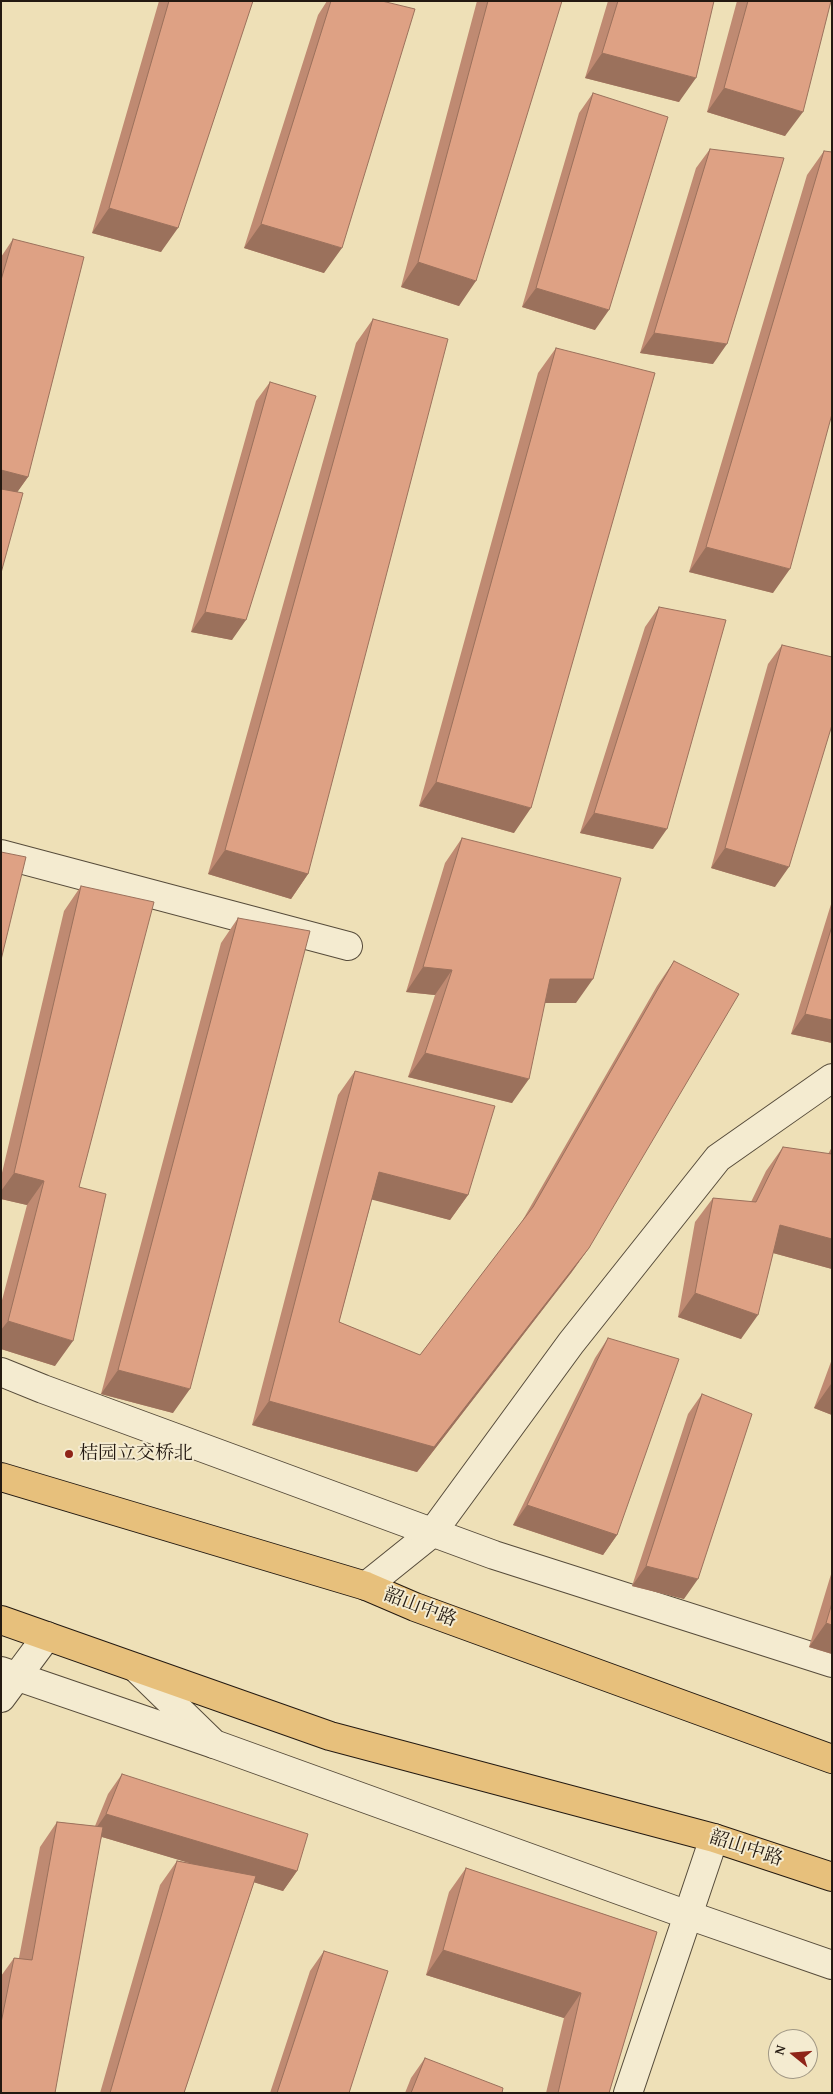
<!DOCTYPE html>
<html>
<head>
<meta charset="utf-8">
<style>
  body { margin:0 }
  #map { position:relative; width:833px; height:2094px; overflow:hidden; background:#eee0b7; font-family:"Gentium Book Plus",serif }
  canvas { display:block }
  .frame { position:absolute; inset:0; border:2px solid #231911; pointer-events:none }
  .north { position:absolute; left:768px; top:2029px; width:50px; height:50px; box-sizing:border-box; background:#f4ebd0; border:1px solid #a09784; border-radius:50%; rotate:287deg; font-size:14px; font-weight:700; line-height:20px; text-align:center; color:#231911 }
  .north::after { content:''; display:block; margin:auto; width:18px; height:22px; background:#8f2418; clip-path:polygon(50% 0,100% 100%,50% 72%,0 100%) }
</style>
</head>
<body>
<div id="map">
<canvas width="833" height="2094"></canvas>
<div class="frame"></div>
<div class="north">N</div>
</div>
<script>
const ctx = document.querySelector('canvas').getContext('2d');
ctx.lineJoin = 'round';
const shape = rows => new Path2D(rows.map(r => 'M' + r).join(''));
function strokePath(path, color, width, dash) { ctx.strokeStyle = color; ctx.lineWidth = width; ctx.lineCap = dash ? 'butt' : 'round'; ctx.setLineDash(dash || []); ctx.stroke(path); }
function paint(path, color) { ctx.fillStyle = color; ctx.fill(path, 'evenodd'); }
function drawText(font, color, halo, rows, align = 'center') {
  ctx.font = font + ' "Gentium Book Plus","Noto Serif SC",serif'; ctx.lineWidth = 4; ctx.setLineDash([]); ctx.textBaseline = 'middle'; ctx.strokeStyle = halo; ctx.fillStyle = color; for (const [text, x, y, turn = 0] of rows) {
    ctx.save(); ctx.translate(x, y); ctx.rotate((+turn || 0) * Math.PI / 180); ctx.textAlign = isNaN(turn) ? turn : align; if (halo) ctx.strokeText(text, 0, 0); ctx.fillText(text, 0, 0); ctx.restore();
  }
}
const minor = shape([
  [1,854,348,946],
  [366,1586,432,1533,571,1343,718,1158,832,1078],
  [136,1668,214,1744,688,1915,832,1965],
  [1,1698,47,1636]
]);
const tertiary = shape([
  [1,1372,43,1389,494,1555,832,1663],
  [1,1671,214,1744],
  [628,2093,714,1838]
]);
const primary = shape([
  [1,1477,366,1586,415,1607,832,1759],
  [1,1620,330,1736,714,1838,832,1877]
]);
strokePath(minor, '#564b3a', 30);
strokePath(tertiary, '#564b3a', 30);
strokePath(primary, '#231911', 30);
strokePath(minor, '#f4ebd0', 28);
strokePath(tertiary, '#f4ebd0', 28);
strokePath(primary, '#e7c07c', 28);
paint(shape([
  [159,1,253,1,161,252,92,233],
  [327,1,382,1,324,273,244,248,318,15],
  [477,1,562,1,459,306,401,287],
  [608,1,714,1,679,102,585,78],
  [737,1,831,1,785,136,707,112],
  [593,93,595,330,522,307,579,113],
  [710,149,713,364,640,353,696,168],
  [824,151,773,593,689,572,807,175],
  [13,239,28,477,17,492,1,573,1,257],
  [373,319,308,874,291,899,208,874,356,343],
  [556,348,514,833,419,806,538,373],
  [270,382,232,640,191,632,256,401],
  [659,607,653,849,580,833,645,627],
  [782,645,775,887,711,868,768,664],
  [462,838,576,1003,545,1003,512,1103,408,1077,435,995,406,992,445,863],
  [81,886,79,1187,55,1366,1,1349,1,1304,27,1205,1,1199,1,1177,64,911],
  [832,901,832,1043,791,1034],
  [238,918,173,1413,101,1394,221,943],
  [674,961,589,1248,571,1273,417,1472,252,1425,338,1095,355,1071,468,1195,450,1220,372,1199,339,1322,420,1355,521,1223,657,986],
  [783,1147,828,1154,832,1147,832,1269,773,1253,741,1339,678,1317,695,1222,713,1198,751,1202,766,1171],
  [608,1338,617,1535,603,1555,513,1525,595,1358],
  [832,1359,832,1415,814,1408],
  [702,1394,684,1599,632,1586,688,1414],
  [832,1571,832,1654,809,1647],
  [122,1774,297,1871,283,1891,254,1882,184,2093,100,2093,160,1885,177,1861,190,1863,102,1837,1,2093,1,1976,14,1958,19,1958,40,1847,57,1822,95,1826,108,1794],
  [466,1868,657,1932,609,2093,546,2093,564,2018,426,1975,449,1892],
  [324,1951,349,2093,270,2093,310,1971],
  [425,2058,502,2093,405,2093,411,2078]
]), '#bf8a72');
paint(shape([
  [602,53,696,78,679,102,585,78],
  [724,88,803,112,785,136,707,112],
  [109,208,178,228,161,252,92,233],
  [261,224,342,248,324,273,244,248],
  [418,262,476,281,459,306,401,287],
  [536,288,609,310,595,330,522,307],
  [654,333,727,344,713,364,640,353],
  [1,470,28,477,11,501,1,499],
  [706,547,790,569,773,593,689,572],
  [205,612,246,620,232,640,191,632],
  [436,782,531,808,514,833,419,806],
  [594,813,667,829,653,849,580,833],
  [725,848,789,867,775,887,711,868],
  [225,850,308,874,291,899,208,874],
  [423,967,452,970,435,995,406,992],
  [550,979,593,979,576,1003,533,1003],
  [805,1014,832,1020,832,1043,791,1034],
  [425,1053,529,1079,512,1103,408,1077],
  [379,1172,468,1195,450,1220,362,1197],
  [14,1173,44,1181,27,1205,1,1199,1,1191],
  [780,1225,832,1239,832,1269,762,1250],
  [589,1248,571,1273,417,1472,252,1425,269,1401,434,1447],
  [695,1293,758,1315,741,1339,678,1317],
  [8,1321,73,1341,55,1366,1,1349,1,1330],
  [118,1370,190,1389,173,1413,101,1394],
  [831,1384,832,1384,832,1415,814,1408],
  [527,1505,617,1535,603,1555,513,1525],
  [646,1566,698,1579,684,1599,632,1586],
  [826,1623,832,1625,832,1654,809,1647],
  [106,1814,297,1871,283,1891,92,1834],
  [443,1950,581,1993,564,2018,426,1975]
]), '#9b715c');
const building = shape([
  [169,1,253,1,178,228,109,208,169,1],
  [331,1,382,1,415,9,342,248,261,224,331,1],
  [488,1,562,1,476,281,418,262,488,1],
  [618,1,714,1,696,78,602,53,618,1],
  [748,1,831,1,803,112,724,88,748,1],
  [593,93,668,117,609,310,536,288,593,93],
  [710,149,784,158,727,344,654,333,710,149],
  [824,151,832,152,832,414,790,569,706,547,824,151],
  [13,239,84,257,28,477,1,470,1,280,13,239],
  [373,319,448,339,308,874,225,850,373,319],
  [556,348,655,373,531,808,436,782,556,348],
  [270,382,316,396,246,620,205,612,270,382],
  [1,489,23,493,1,573,1,489],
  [659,607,726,620,667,829,594,813,659,607],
  [782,645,832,657,832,725,789,867,725,848,782,645],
  [462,838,621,878,593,979,550,979,529,1079,425,1053,452,970,423,967,462,838],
  [1,852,26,857,1,960,1,852],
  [81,886,154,902,79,1187,106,1194,73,1341,8,1321,44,1181,14,1173,81,886],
  [238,918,310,931,190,1389,118,1370,238,918],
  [832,926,832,1020,805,1014,832,926],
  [674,961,739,994,589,1248,434,1447,269,1401,355,1071,495,1106,468,1195,379,1172,339,1322,420,1355,533,1207,674,961],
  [783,1147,832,1154,832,1239,780,1225,758,1315,695,1293,713,1198,756,1202,783,1147],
  [608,1338,679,1359,617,1535,527,1505,608,1338],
  [702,1394,752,1414,698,1579,646,1566,702,1394],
  [832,1603,832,1625,826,1623,832,1603],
  [122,1774,308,1834,297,1871,106,1814,122,1774],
  [57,1822,103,1827,55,2093,1,2093,1,2023,14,1958,32,1960,57,1822],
  [177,1861,256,1876,184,2093,110,2093,177,1861],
  [466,1868,657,1932,609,2093,558,2093,581,1993,443,1950,466,1868],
  [324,1951,388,1971,349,2093,277,2093,324,1951],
  [425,2058,503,2088,502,2093,411,2093,425,2058]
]);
paint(building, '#dea184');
strokePath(building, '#9b715c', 1);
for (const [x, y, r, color] of [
  [69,1454,5,"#8f2418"]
]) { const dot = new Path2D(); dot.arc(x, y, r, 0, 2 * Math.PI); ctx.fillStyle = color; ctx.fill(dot); strokePath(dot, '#f4ebd0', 2); }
drawText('19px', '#231911', '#f4ebd0', [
  ["桔园立交桥北",79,1454]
], 'left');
drawText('19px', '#231911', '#f4ebd0', [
  ["韶山中路",420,1608,21],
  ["韶山中路",746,1849,18]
]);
</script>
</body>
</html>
